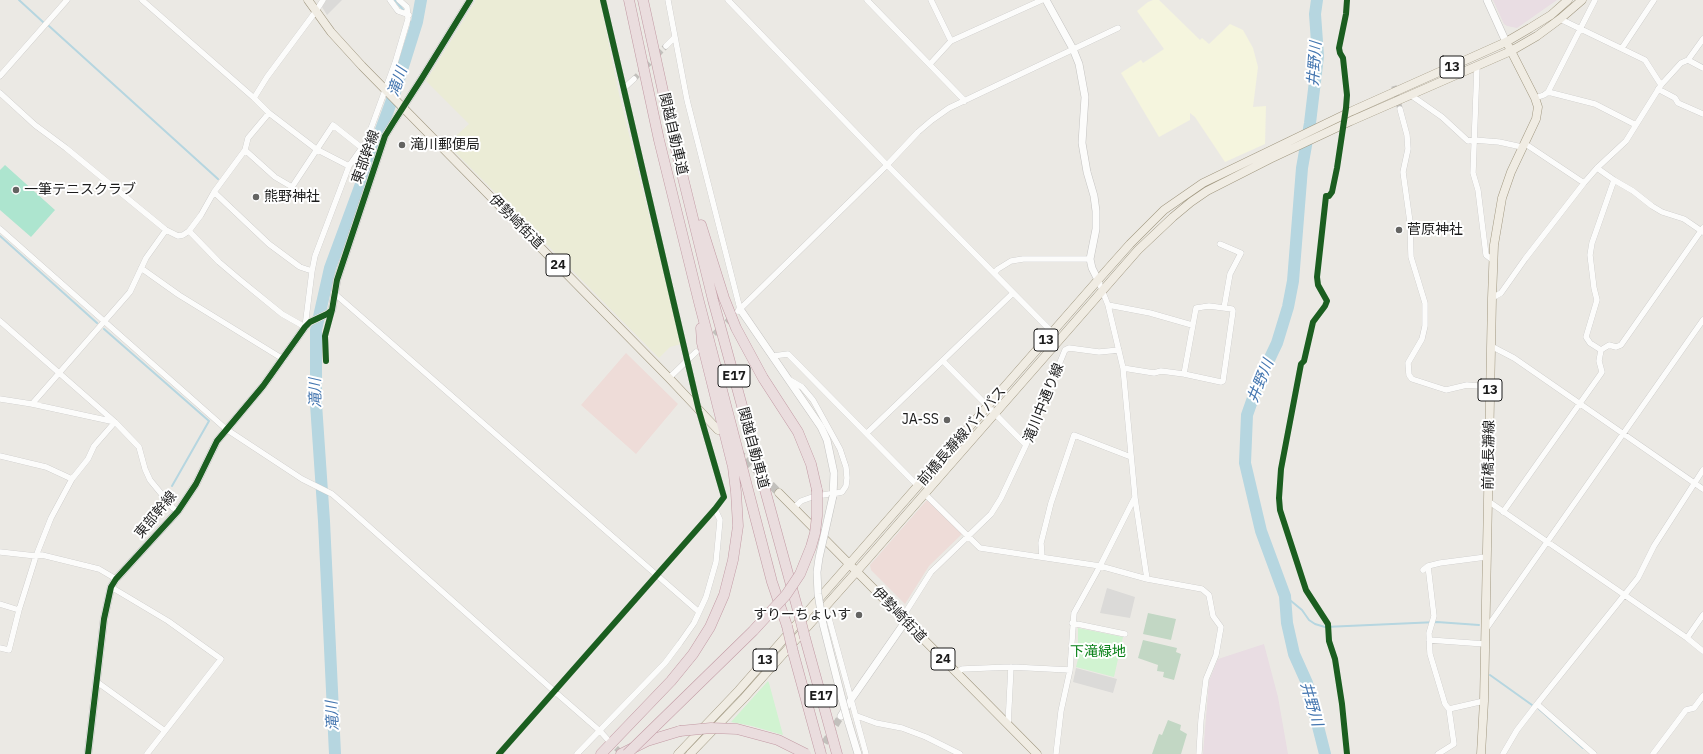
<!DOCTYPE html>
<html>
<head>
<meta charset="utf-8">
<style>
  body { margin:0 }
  canvas { display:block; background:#ebe9e4 }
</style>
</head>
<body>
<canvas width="1703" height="754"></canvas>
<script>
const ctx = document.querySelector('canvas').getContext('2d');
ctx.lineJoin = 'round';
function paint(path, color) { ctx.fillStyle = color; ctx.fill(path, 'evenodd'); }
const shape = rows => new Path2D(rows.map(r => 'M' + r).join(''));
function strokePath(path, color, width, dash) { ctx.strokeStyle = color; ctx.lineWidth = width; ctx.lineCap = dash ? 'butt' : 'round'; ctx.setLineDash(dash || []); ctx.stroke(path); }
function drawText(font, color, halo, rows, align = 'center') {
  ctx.font = font + ' "IBM Plex Sans","Noto Sans JP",sans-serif'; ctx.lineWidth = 4; ctx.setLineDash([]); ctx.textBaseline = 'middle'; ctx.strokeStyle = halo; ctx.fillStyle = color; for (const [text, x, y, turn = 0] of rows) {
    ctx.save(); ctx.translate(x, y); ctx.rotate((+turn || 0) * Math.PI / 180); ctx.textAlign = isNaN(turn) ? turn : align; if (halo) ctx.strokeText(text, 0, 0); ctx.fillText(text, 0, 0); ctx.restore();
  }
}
paint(shape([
  [626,353,678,404,636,454,581,405],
  [929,500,962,534,929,566,905,604,871,570,870,565,926,501]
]), '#eedcd8');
paint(shape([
  [1493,0,1557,0,1517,28,1507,26,1504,24],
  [1264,644,1278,697,1288,754,1203,754,1209,681,1218,659]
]), '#e9dde3');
paint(shape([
  [1153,0,1159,0,1200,40,1202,38,1209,44,1230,24,1243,30,1253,48,1258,67,1253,107,1266,106,1265,144,1225,162,1195,117,1190,113,1190,120,1159,137,1121,73,1141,60,1143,63,1164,49,1137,11,1148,2]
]), '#f5f5de');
paint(shape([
  [476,0,600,0,619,94,681,344,670,347,659,358,447,144,469,124,426,81]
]), '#ebecd6');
paint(shape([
  [1148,613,1176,619,1171,640,1143,634],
  [1143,640,1177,648,1176,652,1181,654,1174,680,1163,677,1164,672,1157,671,1158,665,1138,658],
  [1168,720,1181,725,1180,730,1187,734,1181,754,1152,754,1159,734,1162,735]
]), '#c2d7c4');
paint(shape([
  [1078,628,1123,637,1114,677,1076,667,1078,659],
  [768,681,769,683,783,735,752,726,731,722]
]), '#d1f3d1');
paint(shape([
  [5,165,55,210,31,237,0,210,0,170]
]), '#ade5cf');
paint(shape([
  [325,0,342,0,327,15,322,7],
  [1107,588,1135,597,1130,618,1100,613],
  [1076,668,1117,679,1113,693,1073,682]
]), '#dbdad8');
strokePath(shape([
  [19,0,43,22],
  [395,0,404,11],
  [409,20,415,29],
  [49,26,218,179],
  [0,236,97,323],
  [104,329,209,421,172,486],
  [1285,596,1302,610,1309,620,1315,624,1325,627,1437,622,1479,625],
  [1490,675,1532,705],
  [1539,709,1583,748]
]), '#b6d6e0', 2);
strokePath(shape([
  [1317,0,1315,14,1318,56,1310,123,1302,168,1293,281,1288,307,1277,343,1259,381,1247,415,1245,463,1261,531,1285,596,1287,623,1294,654,1307,683,1325,754],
  [335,754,324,521,316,404,316,330,330,268,396,89,417,22,421,0]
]), '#b6d6e0', 12);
strokePath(shape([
  [634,79,666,46],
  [1394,86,1400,109],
  [708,340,733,316],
  [610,742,622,754]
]), '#c2c0bc', 5.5, [5.5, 3]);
strokePath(shape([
  [819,752,841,716]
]), '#c2c0bc', 7, [7, 3.5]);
strokePath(shape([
  [737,451,779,493]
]), '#c2c0bc', 8, [8, 4]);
const minor = shape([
  [142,0,254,98,269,113,316,149,349,166],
  [390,0,398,11,409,15],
  [668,0,687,100,740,309],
  [728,0,887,165,1053,333],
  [867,0,965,101],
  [931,0,951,41],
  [1560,19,1645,60,1661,85],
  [666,46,674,38],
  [1622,48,1654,0],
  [1688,60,1703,68],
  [930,64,951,41,1042,0],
  [1477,67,1473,173,1478,190,1486,255,1494,261],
  [0,76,67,0],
  [623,89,634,79],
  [1658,89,1675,98,1678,103,1703,114],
  [1548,92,1595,104,1636,125],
  [0,93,35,125,66,148,166,230,178,236,183,235,189,231,201,215,214,192,245,150,248,138,269,113],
  [1412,96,1442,117,1468,141,1474,140,1499,142,1522,147],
  [254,98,267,77,316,11,323,0],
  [1535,98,1544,95,1548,92,1595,0],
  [1400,109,1407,135,1408,149,1403,172,1410,222,1411,257,1425,303,1425,326,1422,339,1408,363,1409,375,1412,379,1446,390,1467,385,1490,387],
  [1524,143,1584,183],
  [245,150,275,177,292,187,333,125,362,148],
  [1597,168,1614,180,1633,191,1652,206,1662,212,1684,219,1703,232],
  [214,192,269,244,300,267,312,271],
  [0,229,226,429,302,479,332,494,347,507,554,691,600,731,608,740],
  [189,231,219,262,239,279,282,314,305,327,312,271,315,256,349,166,366,142,395,63,408,19,407,7,399,0],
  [1220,244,1241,253,1230,274,1224,308],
  [141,268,179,295,283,359],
  [994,273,998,269,1011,261,1023,259,1090,259],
  [334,293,699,612],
  [1492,298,1501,293,1525,259,1584,183,1597,168,1626,141,1661,85,1681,63,1688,60,1703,39],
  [1108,305,1150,313,1192,325],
  [738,311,887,165,918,132,932,120,949,108,1118,28],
  [0,321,115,422,139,447,145,469,150,480,173,508,178,511],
  [1491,346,1514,358,1703,489],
  [1601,350,1590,343,1586,337,1597,300,1594,288,1590,255,1592,243,1614,180],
  [773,356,788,354,918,486],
  [326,361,325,336,332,310],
  [943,361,1026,445],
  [1123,368,1154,373,1161,371,1184,374,1221,382,1223,381,1233,311,1232,309,1209,306,1196,308,1184,374],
  [669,378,696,352],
  [790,380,802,387,813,400,840,449,846,467,847,478,846,486,842,492,837,493],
  [0,399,32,404,115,422,94,446,88,459,72,479,51,518,36,556,19,610,9,650,0,648],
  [32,404,130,292,146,258,166,230],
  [867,433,1013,293],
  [0,456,46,467,72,479],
  [925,494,980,548,1100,566,1147,579,1202,589,1209,595,1213,616,1221,627,1216,655,1206,679,1201,720,1199,754],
  [823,495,829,494],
  [1135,498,1147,579],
  [1488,501,1687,638,1703,651],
  [794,508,801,501,815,496],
  [1503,512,1600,375,1602,372,1599,361,1601,350,1609,345,1616,347,1621,345,1703,228],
  [0,552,36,556,42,555,99,569,116,579],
  [1042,557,1041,543,1051,503,1074,435,1131,457],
  [1428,566,1434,616,1429,633,1430,654,1445,704,1449,709,1484,701],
  [1423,570,1428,566,1440,563,1486,557],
  [111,587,168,621,221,659,147,754],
  [0,604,19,610],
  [827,611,866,754],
  [902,618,931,572,991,514,1001,498,1026,445,1065,350,1069,348,1099,352,1119,350],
  [1072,623,1125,634],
  [1486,629,1703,320],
  [1687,638,1703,615],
  [1429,640,1485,644],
  [957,673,962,669,1011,667,1070,670],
  [97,682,165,731],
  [857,716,876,723,902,728,926,737,960,754],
  [1008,725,1011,667],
  [499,754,715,509,724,497,699,411,603,0],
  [577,754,665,663,680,643,694,623,706,597,716,562,720,520,715,509],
  [1056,754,1061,711,1070,670,1074,613,1100,566,1135,497,1123,368,1108,305,1098,280],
  [1438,754,1454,744,1449,709],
  [1503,754,1517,730,1537,704],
  [1594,754,1537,704,1638,578,1654,546,1703,470],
  [1653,754,1686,710,1694,708,1703,696]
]);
const tertiary = shape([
  [1046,0,1073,49,1079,64,1085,97,1082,143,1087,172,1094,196,1096,211,1096,229,1090,259,1092,268,1098,280],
  [1487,0,1506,42],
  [740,309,821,427,827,440,834,473,833,496],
  [823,624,842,699],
  [841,716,852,698,905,622],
  [848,721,858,754],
  [88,754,104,619,111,587,116,579,178,511,196,484,217,441,263,386,305,327,310,322,327,314,332,310,337,280,385,136,393,123,422,78,470,0]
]);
const primary = shape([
  [308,0,331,32,362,66,669,378,718,430],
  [779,493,1037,754],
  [678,754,739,690,1098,280,1130,244,1164,210,1203,183,1352,111,1506,42,1530,28,1551,15,1568,0],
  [690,754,744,698,857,571,1138,250,1173,217,1191,202,1207,191,1270,159,1351,121,1511,51,1537,36,1560,19,1582,0],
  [1481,754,1484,701,1492,298,1494,245,1502,198,1511,172,1536,119,1538,107,1535,98,1509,47]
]);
const motorway = shape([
  [629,0,659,140,699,302,772,582,787,626],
  [643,0,673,137,713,300,799,614],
  [701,225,724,298,736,328,763,378,798,432,811,464,817,490],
  [805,638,837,754],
  [793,652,821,754],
  [601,754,671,681,693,654,710,627,724,595,733,560,738,526,736,492,733,467,702,343,701,328],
  [621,754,647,741,680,731]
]);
strokePath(minor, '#c3c2c0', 6);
strokePath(tertiary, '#c3c2c0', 8);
strokePath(primary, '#a19881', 9);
strokePath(motorway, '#c29aa4', 11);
strokePath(minor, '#fcfcfb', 5.5);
strokePath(tertiary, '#fcfcfb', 7);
strokePath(primary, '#f0ece3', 8);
strokePath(motorway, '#eaddde', 10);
const tertiaryBridge = shape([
  [823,624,818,594,817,572,819,558,833,496],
  [842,699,848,721]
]);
const motorwayBridge = shape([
  [799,614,805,638],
  [787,626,793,652],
  [680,731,711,728,737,729,778,740,806,754],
  [627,754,753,631,786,595,800,574,811,547,815,533,817,516,817,490]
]);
strokePath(tertiaryBridge, '#c3c2c0', 8, []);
strokePath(motorwayBridge, '#c29aa4', 11, []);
strokePath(tertiaryBridge, '#fcfcfb', 7);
strokePath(motorwayBridge, '#eaddde', 10);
strokePath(shape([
  [1347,0,1346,14,1339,48,1340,53,1343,58,1347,95,1346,108,1337,168,1332,192,1329,196,1326,196,1317,277,1318,285,1327,301,1325,306,1313,322,1304,361,1301,364,1281,469,1279,498,1280,510,1306,590,1328,624,1329,641,1335,659,1342,704,1347,754],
  [326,361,325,336,332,310],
  [88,754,104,619,111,587,116,579,178,511,196,484,217,441,263,386,305,327,310,322,327,314,332,310,337,280,385,136,393,123,422,78,470,0],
  [499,754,715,509,724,497,699,411,603,0]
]), '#1b5e20', 6);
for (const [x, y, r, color] of [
  [402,145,4,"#646462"],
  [16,190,4,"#646462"],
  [256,197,4,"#646462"],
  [1399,230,4,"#646462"],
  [947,420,4,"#646462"],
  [859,615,4,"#646462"]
]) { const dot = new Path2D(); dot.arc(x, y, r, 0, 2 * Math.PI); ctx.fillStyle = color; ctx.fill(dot); strokePath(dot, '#fff', 1.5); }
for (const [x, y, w] of [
  [1452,67,24],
  [558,265,24],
  [1046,340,24],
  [734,376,32],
  [1490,390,24],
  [943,659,24],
  [765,660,24],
  [821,696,32]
]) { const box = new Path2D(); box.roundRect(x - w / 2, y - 11, w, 22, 3); ctx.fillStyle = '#fff'; ctx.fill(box); strokePath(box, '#1c1c1c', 1); }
drawText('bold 13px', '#1c1c1c', null, [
  ["13",1452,67],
  ["24",558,265],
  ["13",1046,340],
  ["E17",734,376],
  ["13",1490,390],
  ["24",943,659],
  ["13",765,660],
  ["E17",821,696]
]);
drawText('14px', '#1c1c1c', '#fff', [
  ["関越自動車道",673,134,77],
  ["東部幹線",366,157,-70],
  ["伊勢崎街道",516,222,45],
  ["滝川中通り線",1044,403,-68],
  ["前橋長瀞線バイパス",962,436,-49],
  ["関越自動車道",753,448,75],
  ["前橋長瀞線",1489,455,-89],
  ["東部幹線",156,515,-50],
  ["伊勢崎街道",899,615,46]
]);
drawText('14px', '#1c1c1c', '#fff', [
  ["滝川郵便局",410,145],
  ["一筆テニスクラブ",24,190],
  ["熊野神社",264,197],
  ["菅原神社",1407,230],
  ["JA-SS",939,420,"right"],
  ["すりーちょいす",851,615,"right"]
], 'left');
drawText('14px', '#057f14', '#fff', [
  ["下滝緑地",1098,652]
]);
drawText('italic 15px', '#4476b0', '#fff', [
  ["井野川",1315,64,-86],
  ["滝川",398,82,-71],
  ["井野川",1261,381,-68],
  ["滝川",316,393,-91],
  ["井野川",1311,704,74],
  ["滝川",333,716,-93]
]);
</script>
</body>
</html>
